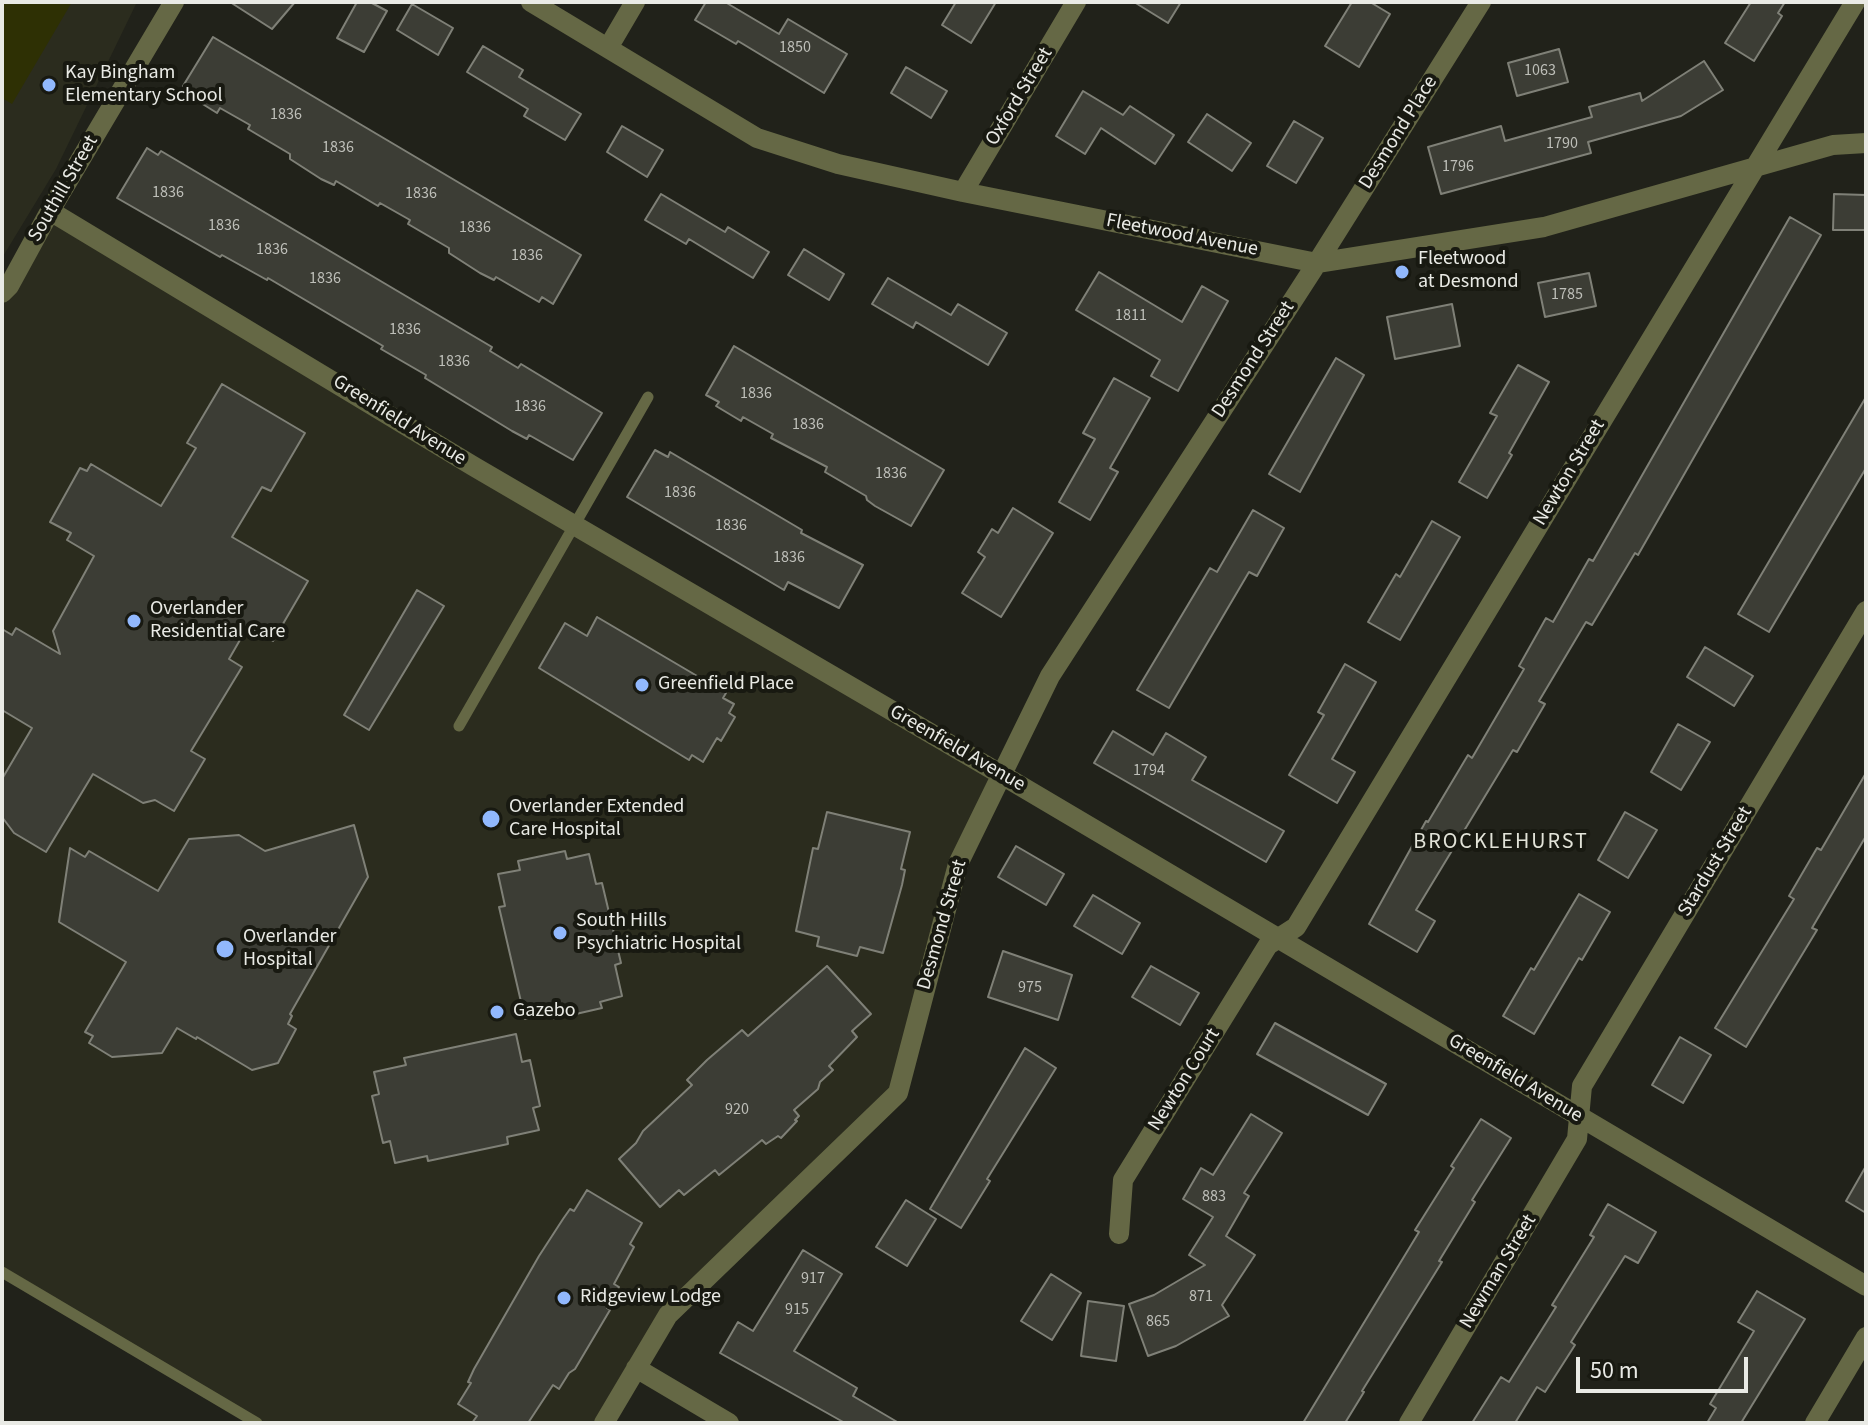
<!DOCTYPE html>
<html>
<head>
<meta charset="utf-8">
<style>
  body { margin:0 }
  #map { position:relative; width:1868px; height:1425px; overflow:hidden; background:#21221a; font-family:"Source Sans 3",sans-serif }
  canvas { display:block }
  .frame { position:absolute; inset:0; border:4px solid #e9eae5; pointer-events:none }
  .scale { position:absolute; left:1576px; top:1357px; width:172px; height:36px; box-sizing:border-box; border:4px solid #e9eae5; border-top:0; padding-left:10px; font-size:24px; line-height:28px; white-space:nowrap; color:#e9eae5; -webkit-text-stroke:6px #181911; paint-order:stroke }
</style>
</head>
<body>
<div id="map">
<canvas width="1868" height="1425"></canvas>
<div class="frame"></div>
<div class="scale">50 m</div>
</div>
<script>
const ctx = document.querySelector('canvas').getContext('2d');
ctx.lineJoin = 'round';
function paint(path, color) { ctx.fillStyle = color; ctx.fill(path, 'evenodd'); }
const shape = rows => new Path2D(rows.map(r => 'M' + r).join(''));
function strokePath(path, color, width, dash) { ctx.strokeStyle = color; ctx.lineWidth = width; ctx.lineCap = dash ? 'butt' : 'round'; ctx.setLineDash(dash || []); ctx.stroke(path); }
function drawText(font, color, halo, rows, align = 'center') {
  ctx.font = font + ' "Source Sans 3",sans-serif'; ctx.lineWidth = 8; ctx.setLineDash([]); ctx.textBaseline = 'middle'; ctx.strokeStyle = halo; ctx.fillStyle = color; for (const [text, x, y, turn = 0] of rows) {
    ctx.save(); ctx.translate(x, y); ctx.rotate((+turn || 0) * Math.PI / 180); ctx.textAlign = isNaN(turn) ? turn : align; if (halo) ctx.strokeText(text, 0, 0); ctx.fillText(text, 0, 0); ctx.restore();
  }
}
paint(shape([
  [2,2,137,2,56,169,2,258],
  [50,211,1002,775,958,864,898,1093,668,1315,604,1423,262,1423,2,1266,2,293]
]), '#2b2c1e');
paint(shape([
  [2,2,72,2,12,104,2,98]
]), '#2e3004');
const building = shape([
  [230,2,295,2,272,29,230,2],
  [357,2,370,2,387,11,364,52,337,38,357,2],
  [706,2,725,2,779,34,788,19,847,54,824,93,738,41,736,44,695,20,706,2],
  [956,2,996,2,971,43,942,25,956,2],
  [1134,2,1181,2,1168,23,1134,2],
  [1352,2,1370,2,1390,14,1359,67,1325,46,1352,2],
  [1751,2,1785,2,1778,13,1782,16,1754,61,1725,43,1751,2],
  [412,4,453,28,438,55,397,30,412,4],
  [213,37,581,255,553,304,542,297,539,302,496,277,494,280,480,273,449,253,449,248,408,224,410,220,380,203,378,206,336,181,334,185,321,179,290,159,290,154,248,129,250,125,220,108,217,113,193,98,196,93,183,86,213,37],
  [483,46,523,70,519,77,581,114,565,140,524,116,528,109,467,72,483,46],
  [1559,49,1568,82,1517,96,1508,63,1559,49],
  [1704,61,1723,90,1681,116,1588,142,1591,153,1441,194,1428,147,1501,126,1505,141,1592,117,1589,107,1640,93,1642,101,1704,61],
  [906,67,947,91,931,118,891,93,906,67],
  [1083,91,1123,115,1130,106,1174,135,1155,164,1101,128,1085,154,1056,136,1083,91],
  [1207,114,1251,143,1232,171,1188,142,1207,114],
  [1294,121,1323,138,1296,183,1267,166,1294,121],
  [622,126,663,150,647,177,607,152,622,126],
  [147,148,158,155,161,151,492,347,490,351,518,368,521,364,602,413,573,460,529,435,527,439,512,431,425,378,426,375,381,349,383,346,268,278,267,280,222,255,220,257,117,198,147,148],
  [661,194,725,232,728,227,769,252,753,278,689,239,686,244,645,220,661,194],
  [1834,194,1866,195,1866,230,1833,230,1834,194],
  [1790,217,1821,235,1638,555,1635,553,1592,625,1586,622,1539,701,1545,704,1517,752,1513,750,1416,910,1435,921,1417,952,1369,924,1426,821,1428,822,1468,755,1472,758,1524,669,1519,666,1546,618,1553,622,1589,559,1593,561,1790,217],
  [804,249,844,274,829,300,788,275,804,249],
  [1099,272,1182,322,1202,286,1228,301,1178,391,1151,376,1160,360,1076,310,1099,272],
  [1589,273,1596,306,1545,317,1538,283,1589,273],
  [888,278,951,315,958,304,1007,333,988,365,916,322,913,328,872,304,888,278],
  [1452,304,1460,346,1395,359,1387,317,1452,304],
  [734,346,944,470,911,526,875,506,867,500,866,496,825,472,827,467,771,438,773,434,743,417,741,421,716,406,719,402,706,395,734,346],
  [1336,358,1364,375,1300,492,1269,474,1336,358],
  [1518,365,1549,382,1509,453,1512,455,1487,498,1459,482,1497,416,1490,413,1518,365],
  [1114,378,1150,398,1110,468,1118,472,1090,520,1059,502,1095,439,1083,433,1114,378],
  [222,384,305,433,271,491,262,487,232,537,308,581,273,641,248,626,229,659,242,667,191,751,205,759,174,811,155,800,143,803,93,774,46,852,14,833,2,817,2,779,32,728,2,710,2,629,12,635,16,628,60,654,53,631,94,556,67,540,71,533,50,522,80,468,87,471,91,464,161,506,196,448,187,443,222,384],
  [1866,397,1866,468,1769,632,1738,614,1866,397],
  [655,450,668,457,670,452,802,530,801,533,863,565,839,608,788,582,784,590,627,497,655,450],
  [1013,508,1053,533,1001,617,962,593,985,557,978,552,992,529,998,533,1013,508],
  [1253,510,1284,528,1257,576,1249,572,1169,708,1137,690,1210,568,1217,572,1253,510],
  [1432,521,1460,537,1400,640,1368,622,1396,574,1400,577,1432,521],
  [417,590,444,606,369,730,344,715,417,590],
  [597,617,726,693,723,698,734,704,729,713,735,717,721,741,717,738,703,762,692,755,689,760,539,668,565,623,587,636,597,617],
  [1705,647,1753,676,1734,706,1687,677,1705,647],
  [1345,664,1376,682,1332,759,1355,772,1337,803,1289,775,1324,715,1318,712,1345,664],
  [1678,724,1710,742,1681,790,1651,772,1678,724],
  [1113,731,1153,755,1166,733,1206,757,1192,780,1284,831,1266,862,1094,763,1113,731],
  [1866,773,1866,836,1812,928,1817,930,1746,1047,1715,1028,1794,899,1789,896,1817,848,1821,850,1866,773],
  [827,812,910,832,901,869,905,870,902,885,883,953,860,947,857,956,817,946,819,937,796,931,813,848,818,849,827,812],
  [1625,812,1657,830,1628,878,1598,860,1625,812],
  [354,825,368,877,290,1014,292,1016,288,1024,296,1029,278,1063,252,1070,197,1037,196,1039,177,1028,162,1053,112,1057,89,1043,93,1036,85,1032,126,962,59,922,70,848,85,857,89,851,158,891,189,839,239,835,265,851,354,825],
  [1016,846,1064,874,1046,905,998,877,1016,846],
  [565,851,567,859,589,854,596,884,602,883,621,963,615,965,622,996,600,1002,602,1008,554,1019,553,1012,525,1019,499,907,505,906,498,874,520,870,518,861,565,851],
  [1579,894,1610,912,1582,960,1579,958,1534,1034,1503,1016,1531,968,1534,970,1579,894],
  [1093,895,1140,923,1122,954,1074,926,1093,895],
  [1003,951,1072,975,1058,1020,988,997,1003,951],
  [827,966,871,1014,852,1031,857,1037,829,1066,833,1070,820,1082,818,1089,794,1110,799,1116,795,1120,797,1121,781,1138,778,1136,766,1144,762,1140,719,1175,715,1170,684,1195,679,1190,660,1207,619,1159,636,1143,643,1131,692,1085,687,1080,707,1060,742,1030,748,1036,827,966],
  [1151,966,1199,993,1180,1025,1132,997,1151,966],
  [1275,1023,1386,1084,1368,1115,1257,1054,1275,1023],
  [516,1034,522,1062,530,1060,540,1106,533,1108,539,1130,507,1137,508,1144,428,1161,427,1156,395,1163,390,1141,383,1143,372,1096,379,1094,374,1072,406,1065,404,1058,516,1034],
  [1680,1037,1711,1055,1683,1103,1652,1085,1680,1037],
  [1025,1048,1056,1068,987,1179,990,1181,961,1228,930,1209,1025,1048],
  [1251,1114,1282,1133,1244,1193,1249,1196,1226,1236,1255,1255,1222,1305,1229,1316,1176,1346,1148,1356,1129,1304,1154,1295,1205,1265,1189,1255,1213,1217,1183,1199,1201,1168,1213,1175,1251,1114],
  [1481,1119,1511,1138,1472,1200,1475,1202,1439,1261,1442,1262,1362,1391,1364,1392,1345,1423,1303,1423,1419,1232,1415,1230,1454,1168,1451,1166,1481,1119],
  [1866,1166,1866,1213,1846,1201,1866,1166],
  [587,1190,642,1223,630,1244,634,1247,614,1284,619,1287,607,1308,610,1310,575,1369,569,1373,559,1389,553,1385,528,1423,472,1423,477,1416,458,1404,471,1383,468,1382,474,1369,539,1256,563,1219,570,1209,574,1211,587,1190],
  [906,1200,936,1219,907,1266,876,1247,906,1200],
  [1608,1204,1656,1232,1638,1263,1625,1256,1571,1342,1575,1345,1545,1392,1537,1387,1515,1423,1472,1423,1501,1377,1509,1382,1556,1307,1552,1305,1594,1237,1590,1235,1608,1204],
  [803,1250,842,1274,794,1351,857,1388,853,1396,899,1423,845,1423,720,1353,738,1322,753,1331,803,1250],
  [1051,1274,1081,1293,1052,1340,1021,1321,1051,1274],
  [1757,1291,1805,1319,1741,1423,1707,1423,1716,1408,1710,1404,1754,1331,1738,1322,1757,1291],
  [1088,1301,1124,1306,1116,1361,1081,1356,1088,1301]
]);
paint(building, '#3c3d35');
strokePath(building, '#7f8077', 2);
strokePath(shape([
  [459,726,648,397],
  [2,1272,257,1423]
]), '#656845', 11);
strokePath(shape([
  [531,2,757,138,838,164,963,192,1317,263,1544,227,1833,145,1866,143],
  [608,48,635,2],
  [963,192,1076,2],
  [50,211,473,466,1002,775,1866,1286],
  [2,293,9,286,50,211,174,2],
  [1119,1234,1123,1180,1268,945,1296,927,1855,2],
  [636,1368,729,1423],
  [604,1423,668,1315,898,1093,958,864,1050,676,1317,263,1481,2],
  [1409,1423,1577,1139,1582,1086,1866,611],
  [1815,1423,1866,1337]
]), '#656845', 20);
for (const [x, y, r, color] of [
  [49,85,8,"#91b8fd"],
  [1402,272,8,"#91b8fd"],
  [134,621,8,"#91b8fd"],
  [642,685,8,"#91b8fd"],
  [491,819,10,"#91b8fd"],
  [560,933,8,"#91b8fd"],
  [225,949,10,"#91b8fd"],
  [497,1012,8,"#91b8fd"],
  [564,1298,8,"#91b8fd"]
]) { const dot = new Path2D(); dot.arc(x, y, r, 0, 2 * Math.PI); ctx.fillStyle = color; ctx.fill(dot); strokePath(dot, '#181911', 3); }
drawText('16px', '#bebfb9', null, [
  ["1850",795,48],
  ["1063",1540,71],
  ["1836",286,115],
  ["1790",1562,144],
  ["1836",338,148],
  ["1796",1458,167],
  ["1836",168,193],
  ["1836",421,194],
  ["1836",224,226],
  ["1836",475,228],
  ["1836",272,250],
  ["1836",527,256],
  ["1836",325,279],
  ["1785",1567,295],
  ["1811",1131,316],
  ["1836",405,330],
  ["1836",454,362],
  ["1836",756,394],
  ["1836",530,407],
  ["1836",808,425],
  ["1836",891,474],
  ["1836",680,493],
  ["1836",731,526],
  ["1836",789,558],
  ["1794",1149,771],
  ["975",1030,988],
  ["920",737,1110],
  ["883",1214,1197],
  ["917",813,1279],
  ["871",1201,1297],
  ["915",797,1310],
  ["865",1158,1322]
]);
drawText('20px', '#e9eae5', '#181911', [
  ["Kay Bingham",65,74],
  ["Elementary School",65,97],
  ["Fleetwood",1418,260],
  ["at Desmond",1418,283],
  ["Overlander",150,610],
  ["Residential Care",150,633],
  ["Greenfield Place",658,685],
  ["Overlander Extended",509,808],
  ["Care Hospital",509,831],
  ["South Hills",576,922],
  ["Psychiatric Hospital",576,945],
  ["Overlander",243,938],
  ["Hospital",243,961],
  ["Gazebo",513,1012],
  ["Ridgeview Lodge",580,1298]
], 'left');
drawText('20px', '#e9eae5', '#181911', [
  ["Oxford Street",1020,97,-59],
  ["Desmond Place",1399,133,-58],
  ["Southill Street",64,189,-60],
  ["Fleetwood Avenue",1182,236,11],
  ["Desmond Street",1254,360,-57],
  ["Greenfield Avenue",399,421,32],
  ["Newton Street",1570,473,-59],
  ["Greenfield Avenue",957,749,30],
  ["Stardust Street",1716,862,-59],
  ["Desmond Street",943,925,-74],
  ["Greenfield Avenue",1515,1079,31],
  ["Newton Court",1185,1080,-58],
  ["Newman Street",1499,1272,-59]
]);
ctx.letterSpacing = '2px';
drawText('22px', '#e2e3d8', '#181911', [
  ["BROCKLEHURST",1501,843]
]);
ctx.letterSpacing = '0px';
</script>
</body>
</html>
